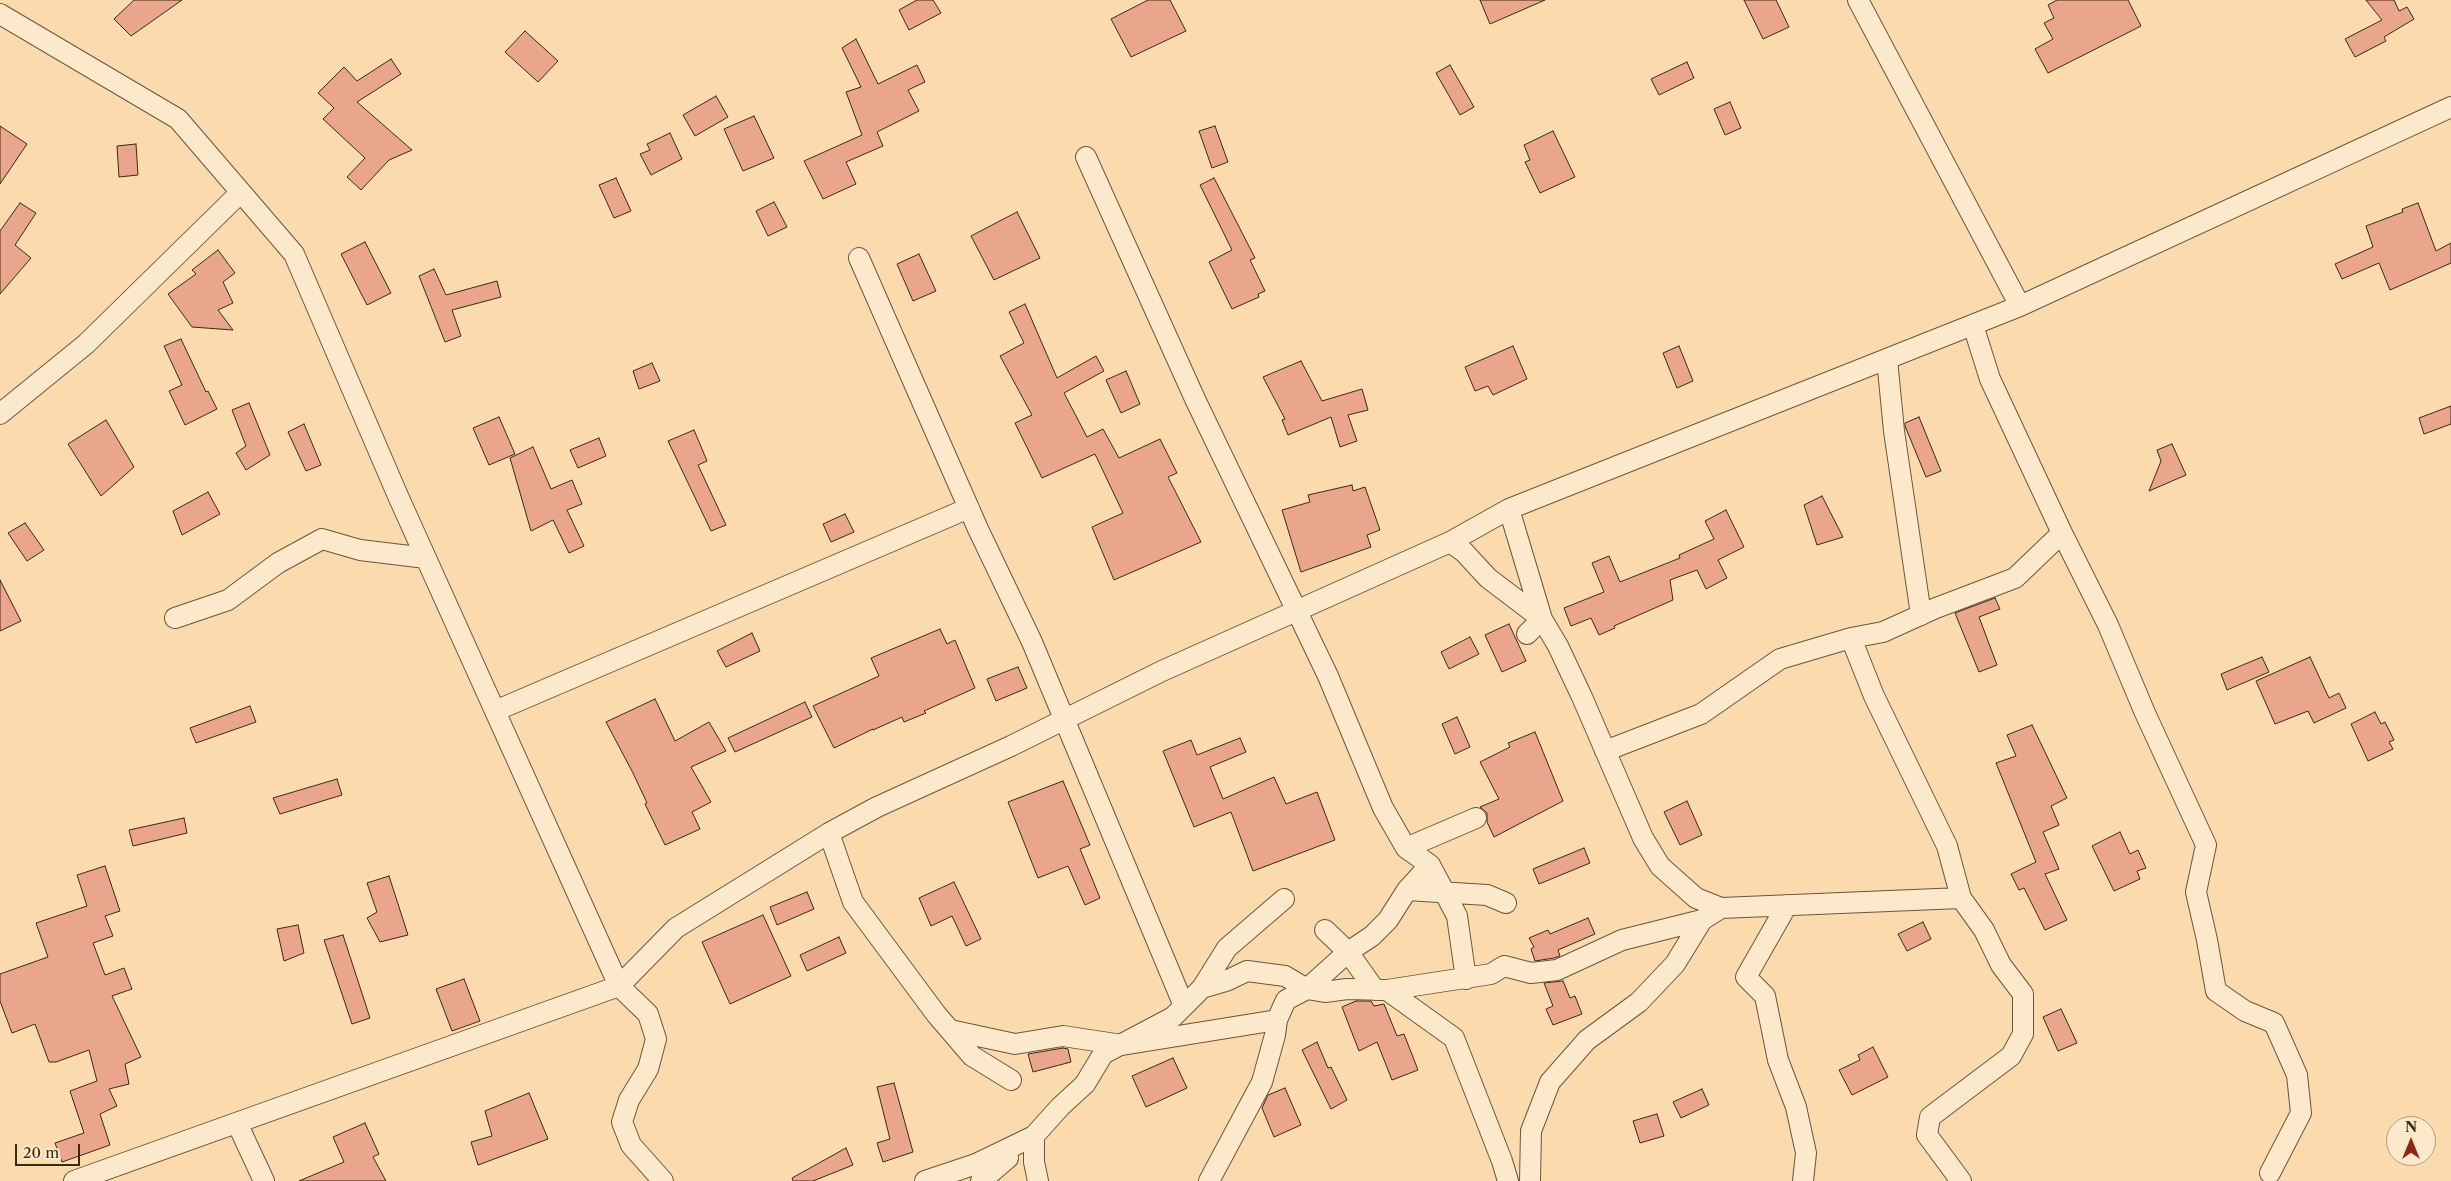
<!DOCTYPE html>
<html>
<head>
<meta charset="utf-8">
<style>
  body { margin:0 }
  #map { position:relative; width:2451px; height:1181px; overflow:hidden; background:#fbdbae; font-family:"Libre Caslon Text",serif }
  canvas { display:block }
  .north { position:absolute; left:2386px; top:1116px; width:50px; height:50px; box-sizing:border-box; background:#fce8ca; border:1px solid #af9c82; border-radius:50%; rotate:0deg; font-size:14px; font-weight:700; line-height:20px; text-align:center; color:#3b2916 }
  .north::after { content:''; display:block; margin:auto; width:18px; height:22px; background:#8f2418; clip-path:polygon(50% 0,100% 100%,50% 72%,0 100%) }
  .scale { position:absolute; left:15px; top:1144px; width:65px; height:22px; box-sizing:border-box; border:2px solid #3b2916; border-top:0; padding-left:6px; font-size:15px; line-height:18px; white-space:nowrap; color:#3b2916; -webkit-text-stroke:4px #fce8ca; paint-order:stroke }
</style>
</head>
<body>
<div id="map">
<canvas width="2451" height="1181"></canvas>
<div class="north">N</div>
<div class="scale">20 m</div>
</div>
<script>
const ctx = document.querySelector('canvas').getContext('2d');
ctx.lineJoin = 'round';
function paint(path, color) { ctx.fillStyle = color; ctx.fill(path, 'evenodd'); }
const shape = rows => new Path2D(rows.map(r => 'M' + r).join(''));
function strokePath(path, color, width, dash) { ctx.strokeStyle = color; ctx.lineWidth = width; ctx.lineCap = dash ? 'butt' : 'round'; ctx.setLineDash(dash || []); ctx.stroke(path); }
const building = shape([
  [134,0,182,0,131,36,114,19,134,0],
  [917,0,933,0,941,13,909,30,899,10,917,0],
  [1148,0,1170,0,1186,31,1131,57,1111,19,1148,0],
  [1480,0,1545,0,1490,24,1480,0],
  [1744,0,1776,0,1789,27,1763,39,1744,0],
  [2057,0,2128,0,2141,26,2048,73,2035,49,2053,39,2044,23,2054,18,2048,5,2057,0],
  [2366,0,2394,0,2399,11,2407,7,2414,19,2384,37,2386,41,2355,57,2345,39,2382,20,2366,0],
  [525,31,558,61,538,82,505,52,525,31],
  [856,39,878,84,917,65,925,82,908,90,919,111,877,132,883,146,846,162,856,184,823,199,804,161,862,135,846,92,861,87,842,48,856,39],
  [391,59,401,74,357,102,412,150,389,160,361,190,347,177,365,158,323,119,334,108,318,93,344,67,357,81,391,59],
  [1687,62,1694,78,1659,95,1651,79,1687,62],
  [1450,65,1474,107,1460,115,1436,73,1450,65],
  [716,96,728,117,695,136,683,115,716,96],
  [1730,102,1741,128,1725,135,1714,109,1730,102],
  [754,116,774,158,743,171,724,129,754,116],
  [0,126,27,144,0,184,0,126],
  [1215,126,1228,162,1212,168,1199,131,1215,126],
  [1553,131,1575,177,1540,193,1525,162,1530,160,1524,145,1553,131],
  [670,133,682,159,651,175,640,154,650,150,647,144,670,133],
  [136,144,138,175,119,177,117,146,136,144],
  [616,178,631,211,614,218,599,185,616,178],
  [1214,178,1255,258,1250,260,1265,291,1258,294,1259,297,1232,309,1209,262,1232,250,1200,185,1214,178],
  [774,202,787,227,768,236,756,211,774,202],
  [20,203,36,213,15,245,31,258,0,294,0,231,20,203],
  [2418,203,2436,251,2451,243,2451,263,2390,290,2379,263,2342,279,2335,264,2373,247,2366,226,2403,212,2402,209,2418,203],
  [1017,212,1040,258,994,280,971,236,1017,212],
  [365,242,391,293,367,305,341,254,365,242],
  [218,250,235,273,223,282,233,303,218,310,233,330,192,327,168,294,196,274,192,270,218,250],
  [919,254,936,291,913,301,897,264,919,254],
  [434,269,446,295,497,281,501,297,452,310,461,336,445,342,419,276,434,269],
  [1025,304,1057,378,1096,356,1104,371,1064,393,1087,437,1103,429,1119,458,1160,439,1177,473,1168,477,1201,542,1114,580,1092,527,1123,513,1095,454,1042,478,1015,423,1032,415,1000,356,1024,343,1009,312,1025,304],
  [181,339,206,392,208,391,217,409,185,425,169,391,182,385,164,346,181,339],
  [1513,346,1527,379,1493,395,1488,386,1475,391,1465,367,1513,346],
  [1679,346,1693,381,1677,388,1663,353,1679,346],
  [1301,361,1322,401,1362,389,1368,410,1348,415,1357,441,1340,447,1331,417,1288,435,1282,420,1285,419,1263,377,1301,361],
  [652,363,660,381,639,389,633,371,652,363],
  [1126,371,1140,404,1121,413,1106,380,1126,371],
  [249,403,270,455,246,470,236,453,246,446,232,410,249,403],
  [2451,406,2451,424,2424,434,2419,418,2451,406],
  [499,417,515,454,489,465,473,428,499,417],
  [1919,417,1941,471,1926,477,1905,426,1905,423,1919,417],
  [106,420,134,467,101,496,68,444,106,420],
  [304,424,321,465,306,471,288,432,304,424],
  [694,430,707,461,698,465,726,525,711,531,668,441,694,430],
  [599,438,606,456,578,468,570,450,599,438],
  [2172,444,2186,475,2149,491,2161,461,2157,450,2172,444],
  [533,447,551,489,572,480,582,504,567,510,584,546,569,553,553,520,531,531,510,458,533,447],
  [1352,485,1353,491,1365,487,1380,530,1367,535,1371,547,1301,572,1282,510,1310,502,1308,495,1352,485],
  [208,492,220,514,182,535,173,511,208,492],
  [1822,496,1843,537,1817,545,1804,505,1822,496],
  [1726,510,1744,547,1718,560,1727,578,1706,589,1697,570,1670,580,1673,600,1614,626,1615,628,1599,635,1591,618,1571,626,1564,608,1604,592,1592,563,1609,556,1620,582,1680,558,1679,555,1714,539,1705,521,1726,510],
  [845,514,854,532,831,542,823,524,845,514],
  [25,523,44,550,27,561,8,533,25,523],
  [0,580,21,621,0,631,0,580],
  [1995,598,2000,609,1979,617,1997,665,1979,672,1955,613,1995,598],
  [1509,624,1526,661,1502,672,1485,635,1509,624],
  [940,629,947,644,955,640,975,688,924,711,926,713,904,722,902,717,873,730,873,729,834,748,813,706,879,676,871,658,940,629],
  [752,633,760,651,726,667,717,651,752,633],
  [1470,637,1479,654,1449,669,1441,652,1470,637],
  [2262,657,2269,672,2227,690,2221,674,2262,657],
  [2310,657,2329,698,2339,693,2346,708,2314,723,2308,711,2275,724,2256,681,2310,657],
  [1018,667,1027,688,996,701,987,679,1018,667],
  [655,699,675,741,709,722,726,751,691,767,711,802,692,812,700,829,665,845,645,804,647,803,633,773,606,722,655,699],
  [805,702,812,717,735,752,728,738,805,702],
  [250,706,256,722,196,743,190,728,250,706],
  [2375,712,2381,724,2385,722,2394,740,2389,742,2393,749,2368,761,2351,724,2375,712],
  [1457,717,1470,747,1455,754,1442,724,1457,717],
  [2032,725,2067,798,2051,806,2059,825,2043,832,2059,869,2045,874,2067,920,2045,930,2024,888,2019,890,2011,874,2036,862,1996,763,2016,756,2007,735,2032,725],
  [1535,732,1563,801,1494,837,1487,822,1487,813,1480,807,1499,799,1480,762,1510,747,1508,743,1535,732],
  [1240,738,1246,752,1210,767,1223,799,1274,777,1286,804,1317,792,1335,840,1253,871,1231,812,1194,827,1163,751,1191,740,1197,755,1240,738],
  [337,779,342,795,280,814,273,798,337,779],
  [1063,781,1090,845,1080,849,1100,898,1085,905,1068,866,1038,878,1008,802,1063,781],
  [1687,801,1702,835,1680,845,1664,812,1687,801],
  [184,818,187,833,133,846,129,830,184,818],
  [2120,832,2130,854,2138,850,2146,868,2137,871,2140,879,2114,891,2092,846,2120,832],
  [1584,848,1590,863,1539,884,1533,869,1584,848],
  [105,866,120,911,105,916,113,936,93,943,105,975,124,968,132,989,112,996,141,1057,125,1064,129,1084,109,1089,117,1106,100,1114,110,1145,62,1162,55,1143,84,1133,70,1091,97,1081,89,1050,56,1062,49,1062,35,1024,12,1033,0,1001,0,974,48,957,36,923,87,906,77,875,105,866],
  [389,876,408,935,380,942,367,918,377,912,367,883,389,876],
  [954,882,981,939,966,946,952,916,931,926,919,898,954,882],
  [807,892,814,909,777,925,770,907,807,892],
  [763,915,791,976,730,1004,702,942,763,915],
  [1588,918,1595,934,1558,950,1560,956,1554,958,1535,961,1531,949,1534,947,1529,938,1548,930,1550,934,1588,918],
  [1923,922,1931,939,1907,951,1898,934,1923,922],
  [298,925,304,953,284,961,277,929,298,925],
  [343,935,370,1018,352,1024,324,940,343,935],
  [839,937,846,953,807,971,800,955,839,937],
  [464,979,480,1021,452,1031,436,989,464,979],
  [1563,981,1570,998,1575,996,1582,1014,1553,1025,1546,1009,1553,1006,1544,983,1563,981],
  [1356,1001,1371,1001,1374,1006,1384,1004,1397,1036,1404,1034,1418,1070,1392,1080,1377,1042,1359,1051,1342,1007,1356,1001],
  [2061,1009,2077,1043,2058,1051,2043,1017,2061,1009],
  [1317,1042,1328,1068,1331,1067,1347,1100,1331,1109,1302,1050,1317,1042],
  [1873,1047,1888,1077,1852,1095,1839,1070,1860,1060,1858,1055,1873,1047],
  [1063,1048,1068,1049,1071,1062,1033,1072,1028,1054,1063,1048],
  [1173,1058,1187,1088,1146,1107,1132,1076,1173,1058],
  [894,1083,913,1152,883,1162,877,1143,890,1139,877,1087,894,1083],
  [1285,1088,1301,1125,1274,1137,1262,1108,1268,1095,1285,1088],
  [1702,1089,1709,1105,1681,1118,1673,1102,1702,1089],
  [529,1093,548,1139,478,1165,471,1142,492,1136,485,1111,529,1093],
  [1657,1114,1664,1136,1640,1143,1633,1121,1657,1114],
  [365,1123,379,1154,373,1157,386,1181,299,1181,344,1162,333,1137,365,1123],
  [846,1148,853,1165,813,1181,793,1181,792,1178,846,1148]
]);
paint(building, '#eaa68c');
strokePath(building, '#3b2916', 1);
const minor = shape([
  [1858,0,2020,306],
  [0,14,178,119,294,254,398,496,619,986,648,1014,656,1039,648,1069,629,1100,622,1122,631,1145,663,1181],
  [1086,157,1195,399,1328,676,1383,808,1406,848,1430,865,1457,916,1466,979],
  [859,258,978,529,1032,642,1184,1006],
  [1973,325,1990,379,2062,533,2108,625,2145,713,2206,845,2196,892,2207,940,2216,991,2245,1011,2274,1023,2297,1075,2301,1113,2270,1173],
  [1887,359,1894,431,1921,615],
  [0,414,86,344,240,193],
  [1509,509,1542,619,1527,634],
  [1450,542,1464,552,1488,578,1542,619,1558,646,1582,697,1643,838,1660,866,1696,898,1721,908,1961,898],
  [175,618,228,600,278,563,322,539,360,550,426,558],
  [1851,638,1874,696,1947,846,1961,898,1984,930,2001,965,2023,994,2023,1034,2011,1056,1930,1117,1927,1135,1961,1181],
  [495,711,969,508],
  [1605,751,1701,714,1780,659,1851,638,1883,632,1936,608,2015,578,2062,533],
  [829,833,853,902,936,1014,972,1056,1011,1080],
  [1406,848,1476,818],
  [1407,890,1487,895,1506,903],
  [1787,905,1746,977,1765,996,1778,1060,1796,1107,1806,1153,1803,1181],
  [1325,930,1348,952,1375,990],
  [1202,988,1226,981,1247,971,1285,976,1307,989,1325,992,1347,989,1387,990,1491,974,1504,966,1531,973,1557,970,1622,940,1702,920,1721,908],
  [1387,990,1454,1038,1502,1161,1508,1181],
  [950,1030,1015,1044,1063,1036,1122,1045,1277,1020],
  [237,1123,264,1181],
  [74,1181,619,986,676,928,829,833,877,807,1011,746,1162,671,1450,542,1509,509,2020,306,2451,107],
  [925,1181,976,1164,1034,1136],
  [981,1181,1008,1158],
  [1038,1181,1034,1162,1034,1136,1060,1107,1085,1084,1103,1054,1173,1017,1202,988,1227,948,1284,899],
  [1209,1181,1262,1082,1275,1035,1277,1020,1286,1000,1307,989,1348,952,1372,936,1388,920,1407,890,1430,865],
  [1530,1181,1531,1131,1550,1082,1587,1040,1639,1002,1675,964,1702,920]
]);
strokePath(minor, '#6b563c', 22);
strokePath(minor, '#fce8ca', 20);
</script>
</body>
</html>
